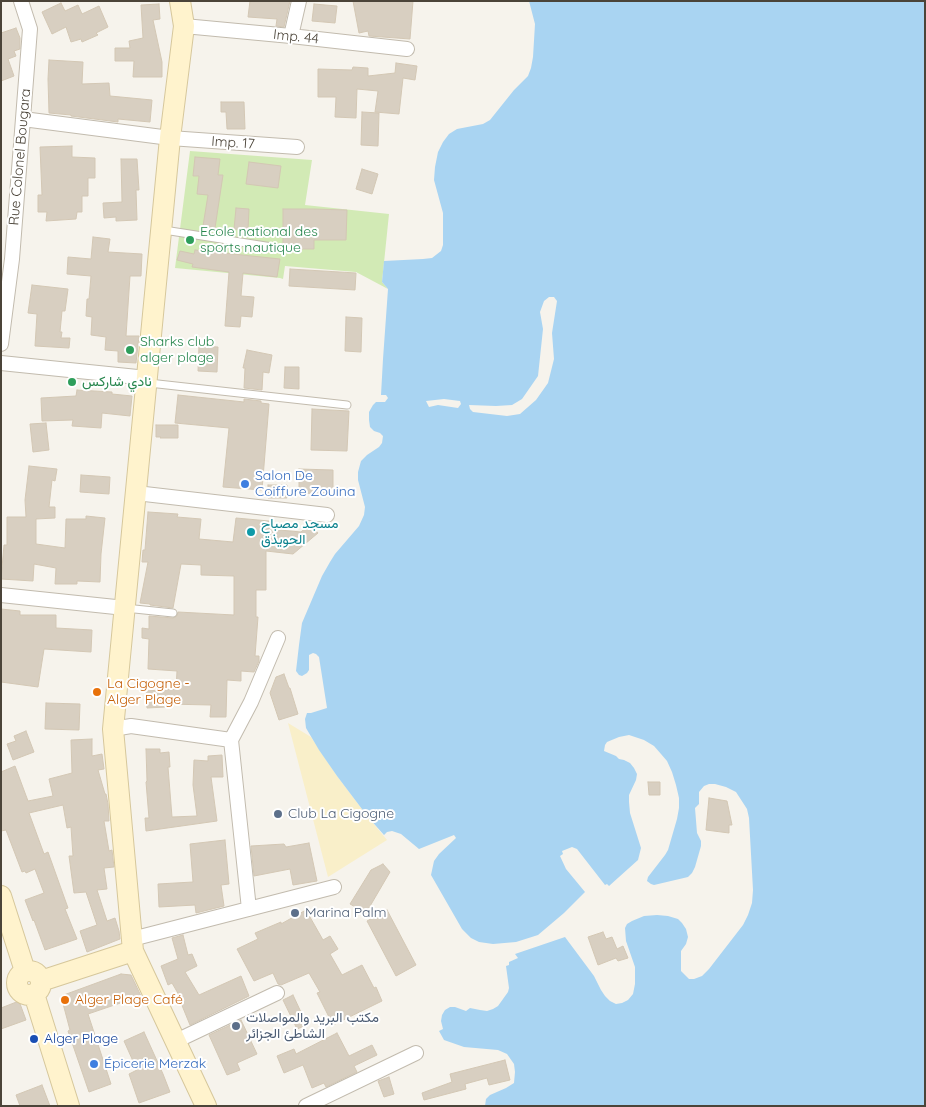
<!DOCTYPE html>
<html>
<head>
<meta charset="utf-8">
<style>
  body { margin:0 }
  #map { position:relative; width:926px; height:1107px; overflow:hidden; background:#f6f3ec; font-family:Quicksand,sans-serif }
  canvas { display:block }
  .frame { position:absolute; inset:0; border:2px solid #4b4439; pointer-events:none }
</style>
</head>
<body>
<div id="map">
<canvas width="926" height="1107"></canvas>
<div class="frame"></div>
</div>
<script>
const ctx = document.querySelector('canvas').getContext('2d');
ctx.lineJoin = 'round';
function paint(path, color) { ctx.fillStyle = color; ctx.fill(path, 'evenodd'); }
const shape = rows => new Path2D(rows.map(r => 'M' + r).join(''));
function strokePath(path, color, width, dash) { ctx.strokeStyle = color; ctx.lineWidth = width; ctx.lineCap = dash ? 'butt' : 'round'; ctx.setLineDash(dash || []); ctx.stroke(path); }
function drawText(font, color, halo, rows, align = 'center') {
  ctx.font = font + ' Quicksand,Vazirmatn,sans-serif'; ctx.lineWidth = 4; ctx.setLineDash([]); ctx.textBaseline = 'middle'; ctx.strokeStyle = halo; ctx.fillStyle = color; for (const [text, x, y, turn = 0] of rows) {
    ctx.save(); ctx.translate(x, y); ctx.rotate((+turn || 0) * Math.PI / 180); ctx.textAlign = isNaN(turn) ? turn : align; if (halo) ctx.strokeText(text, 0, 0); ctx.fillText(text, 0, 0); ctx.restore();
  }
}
paint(shape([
  [190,151,312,160,305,205,389,214,382,282,388,289,356,272,285,266,283,279,280,278,175,268]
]), '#d2eab5');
paint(shape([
  [288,723,311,737,337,776,368,817,387,840,328,877]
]), '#f9efc9');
paint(shape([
  [529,1,925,1,925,1106,485,1106,486,1099,490,1095,506,1088,514,1083,515,1072,514,1064,507,1054,498,1050,464,1047,444,1040,439,1031,443,1029,441,1021,442,1015,445,1010,450,1007,455,1007,466,1011,470,1008,480,1010,487,1011,493,1009,498,1006,508,992,509,988,506,966,509,965,509,962,518,958,515,954,565,937,594,976,601,990,605,996,610,1001,616,1004,622,1003,628,1000,633,994,635,984,635,967,626,941,625,928,627,924,632,921,644,916,657,915,668,916,678,919,682,923,686,929,688,937,686,944,681,951,681,971,689,979,694,979,702,976,709,969,743,925,748,915,752,903,753,890,749,818,747,809,736,792,726,787,715,784,709,784,704,786,699,792,699,804,695,808,697,833,701,841,701,846,695,867,692,873,688,877,654,885,651,884,647,881,648,877,665,855,668,850,677,819,679,808,679,798,676,785,672,772,667,761,661,754,654,746,644,740,629,735,619,737,607,742,605,745,604,751,616,756,619,759,624,760,630,763,634,768,637,774,636,780,629,795,629,802,630,813,641,848,638,860,609,886,607,884,605,885,577,849,572,847,562,851,563,854,560,856,566,869,585,892,564,913,538,935,516,942,493,944,479,942,471,938,462,929,431,875,434,861,439,854,456,838,454,835,419,849,401,834,392,831,387,832,384,835,368,817,337,776,319,750,306,728,305,719,307,713,311,713,327,708,319,657,316,654,313,653,309,655,309,670,307,673,302,676,299,675,296,671,299,645,302,623,322,576,330,562,335,554,359,526,364,515,365,507,358,480,358,472,361,461,367,455,379,447,382,443,383,436,380,433,374,431,370,427,369,420,369,412,373,405,376,402,385,402,388,398,386,395,381,395,383,359,388,289,382,282,384,261,423,259,432,258,441,251,443,245,443,213,434,180,435,167,438,152,443,142,449,134,457,129,483,124,490,120,514,90,528,76,531,68,533,57,535,24]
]), '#a9d4f2');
paint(shape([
  [549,297,554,297,557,301,552,333,554,359,548,383,536,400,520,414,507,416,473,412,470,409,469,405,496,406,512,405,522,399,538,376,543,329,540,312,544,301],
  [444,399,460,401,461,404,458,408,438,405,429,407,426,401]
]), '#f6f3ec');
const building = shape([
  [250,1,290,1,284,27,276,26,277,19,248,17,250,1],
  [353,1,413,1,410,39,369,36,368,31,359,33,353,1],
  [61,3,65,11,78,5,82,14,99,6,108,27,96,33,98,35,82,42,81,39,71,42,66,27,52,34,42,12,61,3],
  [159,4,160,19,153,20,162,62,162,77,133,77,134,61,115,61,115,48,130,48,129,41,143,38,141,5,159,4],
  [314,4,337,6,335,23,312,21,314,4],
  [16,28,20,38,20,49,14,51,16,56,8,59,14,76,1,81,1,33,16,28],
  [49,60,83,62,82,84,109,83,110,96,152,100,150,122,118,119,118,122,71,116,71,115,49,113,48,79,49,60],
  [396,63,417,66,415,80,403,78,399,114,375,112,378,91,357,89,356,118,335,117,336,97,318,97,318,69,352,70,353,67,368,68,368,76,395,73,396,63],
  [221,102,244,102,245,129,227,129,226,112,221,112,221,102],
  [362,112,379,113,378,146,361,145,362,112],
  [72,146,72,157,95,158,95,178,88,178,88,196,82,196,82,212,77,212,76,219,46,221,47,212,38,212,38,195,42,195,40,147,72,146],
  [195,157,220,159,218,175,223,175,215,228,203,226,208,195,197,194,199,176,193,176,195,157],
  [121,159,137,159,139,190,136,190,137,220,116,221,116,217,104,218,103,203,122,202,121,159],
  [249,162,281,166,278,188,246,184,249,162],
  [362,169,378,174,372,194,356,189,362,169],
  [236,208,249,209,248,230,234,229,236,208],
  [283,209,314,209,347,210,346,240,314,240,314,249,283,249,283,209],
  [93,237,110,239,108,252,142,254,141,276,130,276,126,336,139,336,136,363,118,362,118,351,105,350,106,337,91,335,92,317,86,316,87,299,89,299,91,276,67,274,68,257,91,259,93,237],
  [195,250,280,259,277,277,243,273,241,296,254,297,252,317,241,316,240,327,225,326,229,272,192,267,193,264,177,260,180,251,194,254,195,250],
  [290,269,356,273,355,290,289,286,290,269],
  [32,285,68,289,65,311,62,311,60,332,62,332,61,338,70,338,69,348,35,346,37,314,28,313,32,285],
  [346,317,362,318,361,352,345,351,346,317],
  [199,346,218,347,217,372,198,371,199,346],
  [247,350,272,355,269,373,263,372,262,390,244,388,245,368,243,368,247,350],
  [285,367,299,367,299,389,284,388,285,367],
  [77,390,112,392,112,394,132,396,130,416,102,413,101,428,72,426,73,420,42,421,41,398,76,396,77,390],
  [178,395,244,402,244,399,261,401,261,403,269,404,262,490,223,487,229,428,175,423,178,395],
  [312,409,349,411,347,451,311,450,312,409],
  [46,423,49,450,33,452,30,424,46,423],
  [156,425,178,425,178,438,160,438,161,437,156,437,156,425],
  [29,466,57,469,55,481,52,480,49,507,55,507,55,518,36,519,36,544,65,548,66,519,86,519,86,516,105,518,101,554,100,582,77,581,77,584,55,584,56,568,34,564,33,581,1,579,4,545,7,545,7,517,26,517,25,500,29,466],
  [299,469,333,470,333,494,299,493,299,469],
  [81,475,110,477,109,494,80,492,81,475],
  [268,485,287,485,287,498,268,498,268,485],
  [148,512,178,514,177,517,201,519,199,539,233,542,236,518,269,521,269,529,301,532,310,524,318,533,293,554,266,551,266,590,256,590,256,617,258,617,255,656,259,656,259,661,254,672,241,671,241,681,227,680,226,717,210,717,211,705,166,704,166,707,147,708,146,691,176,689,177,671,148,669,149,639,142,638,142,628,149,629,149,616,173,618,177,616,178,612,234,615,234,576,201,575,201,565,181,564,173,608,150,605,150,604,140,603,148,562,142,562,143,550,145,550,148,512],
  [1,609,20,611,20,615,56,615,56,628,92,630,91,652,44,649,38,687,1,682,1,609],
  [284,674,289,688,290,688,298,714,279,720,270,693,276,677,284,674],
  [46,703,80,704,79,730,45,729,46,703],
  [26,731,34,752,13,760,7,744,16,741,14,736,26,731],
  [92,739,92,756,102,754,104,769,98,770,105,794,106,794,108,804,109,821,104,821,109,851,112,850,114,867,104,868,107,889,97,890,107,921,115,918,119,931,120,939,87,952,80,931,97,925,86,892,74,893,69,856,73,856,71,827,67,828,63,805,29,813,44,854,48,852,68,908,65,909,77,939,45,950,34,920,33,921,25,900,44,893,35,869,26,873,25,871,22,872,6,830,1,831,1,772,15,766,28,801,53,796,49,779,72,773,71,740,92,739],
  [146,749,160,749,160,753,169,752,170,767,168,767,172,817,197,816,193,785,194,760,208,761,208,756,222,755,223,777,211,777,217,821,146,831,145,818,149,818,146,782,147,781,146,749],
  [648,782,660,782,660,795,649,795,648,782],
  [709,798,727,801,732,825,729,825,729,833,706,830,709,798],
  [225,840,229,884,221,885,224,906,196,913,195,905,159,907,158,884,193,882,190,844,225,840],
  [309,843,317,881,293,885,290,869,254,876,251,846,284,844,286,847,309,843],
  [383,864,390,872,366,913,350,904,371,870,383,864],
  [306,910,323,940,330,936,338,949,330,954,342,975,362,965,374,988,376,987,382,1001,333,1025,317,993,320,992,309,973,281,985,278,984,273,973,254,981,237,949,258,939,255,933,281,922,281,924,306,910],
  [387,910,416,965,396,976,367,921,387,910],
  [603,932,606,939,612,937,617,949,623,946,628,958,618,961,616,958,598,965,588,937,603,932],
  [183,935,188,955,192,954,197,966,185,972,199,995,241,976,249,996,190,1025,181,1003,183,1002,172,983,168,985,161,966,178,959,172,938,183,935],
  [121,974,131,975,141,996,88,1014,111,1084,89,1092,68,1031,70,1030,61,996,121,974],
  [293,995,307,1025,297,1029,283,1000,293,995],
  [19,1001,26,1020,1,1029,1,1008,19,1001],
  [241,1020,257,1054,237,1063,240,1070,227,1075,209,1035,241,1020],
  [144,1032,163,1074,170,1092,139,1103,129,1074,137,1070,124,1041,144,1032],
  [337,1033,349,1056,372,1045,377,1055,354,1066,357,1072,326,1087,324,1083,312,1088,303,1065,284,1073,277,1056,294,1049,296,1054,337,1033],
  [505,1060,510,1080,489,1085,487,1078,465,1084,466,1089,424,1100,422,1093,452,1082,450,1074,505,1060],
  [389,1077,394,1094,384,1097,378,1081,389,1077],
  [42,1085,50,1106,20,1106,16,1095,42,1085]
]);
paint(building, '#d8cfc1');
strokePath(building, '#d3c7b4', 1);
const lane = shape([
  [164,230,272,247],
  [149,383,347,405],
  [125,608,173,613]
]);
const street = shape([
  [184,26,291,36,407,49],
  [291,36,299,1],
  [23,119,170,138,297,147],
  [1,344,12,259,30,29,21,1],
  [1,363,147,378],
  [136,493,327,515],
  [1,595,125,608],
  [113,729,131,726,231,740],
  [249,909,231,740,251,702,278,638],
  [132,939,334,887],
  [176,1041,277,993],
  [306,1106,416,1053]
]);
const secondary = shape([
  [180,1,184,26,170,138,113,729,133,951,206,1106],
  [1,896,25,971],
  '17 983a12 12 0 1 1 24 0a12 12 0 1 1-24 0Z',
  [41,981,133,951],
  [34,994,69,1106]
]);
strokePath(lane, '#c2bbae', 9);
strokePath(street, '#c2bbae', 16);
strokePath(secondary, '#d6c79b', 22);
strokePath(lane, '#fff', 7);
strokePath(street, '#fff', 14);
strokePath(secondary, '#fff3cd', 20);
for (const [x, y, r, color] of [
  [190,240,5,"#2e9e5b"],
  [130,350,5,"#2e9e5b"],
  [72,382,5,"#2e9e5b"],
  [245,484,5,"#3f7fe0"],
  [251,532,5,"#0f9aa8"],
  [97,692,5,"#e8710a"],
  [278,814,5,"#5c6f8a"],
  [295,913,5,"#5c6f8a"],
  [65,1000,5,"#e8710a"],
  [236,1026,5,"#5c6f8a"],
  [34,1039,5,"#1a4fb4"],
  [94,1064,5,"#3f7fe0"]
]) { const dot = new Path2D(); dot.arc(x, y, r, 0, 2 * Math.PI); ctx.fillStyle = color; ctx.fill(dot); strokePath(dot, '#fff', 2); }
drawText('14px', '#4b4439', '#fff', [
  ["Imp. 44",296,37,6],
  ["Imp. 17",233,143,4],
  ["Rue Colonel Bougara",20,157,-85]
]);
drawText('14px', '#27864d', '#fff', [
  ["Ecole national des",200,232],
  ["sports nautique",200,248],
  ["Sharks club",140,342],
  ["alger plage",140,358],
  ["نادي شاركس",82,382]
], 'left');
drawText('14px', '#366cbe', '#fff', [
  ["Salon De",255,476],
  ["Coiffure Zouina",255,492],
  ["Épicerie Merzak",104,1064]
], 'left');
drawText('14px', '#0d838f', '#fff', [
  ["مسجد مصباح",261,524],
  ["الحويذق",261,540]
], 'left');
drawText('14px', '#c56008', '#fff', [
  ["La Cigogne -",107,684],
  ["Alger Plage",107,700],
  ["Alger Plage Café",75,1000]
], 'left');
drawText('14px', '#4e5e75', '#fff', [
  ["Club La Cigogne",288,814],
  ["Marina Palm",305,913],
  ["مكتب البريد والمواصلات",246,1018],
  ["الشاطئ الجزائر",246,1034]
], 'left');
drawText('14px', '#164399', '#fff', [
  ["Alger Plage",44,1039]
], 'left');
</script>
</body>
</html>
